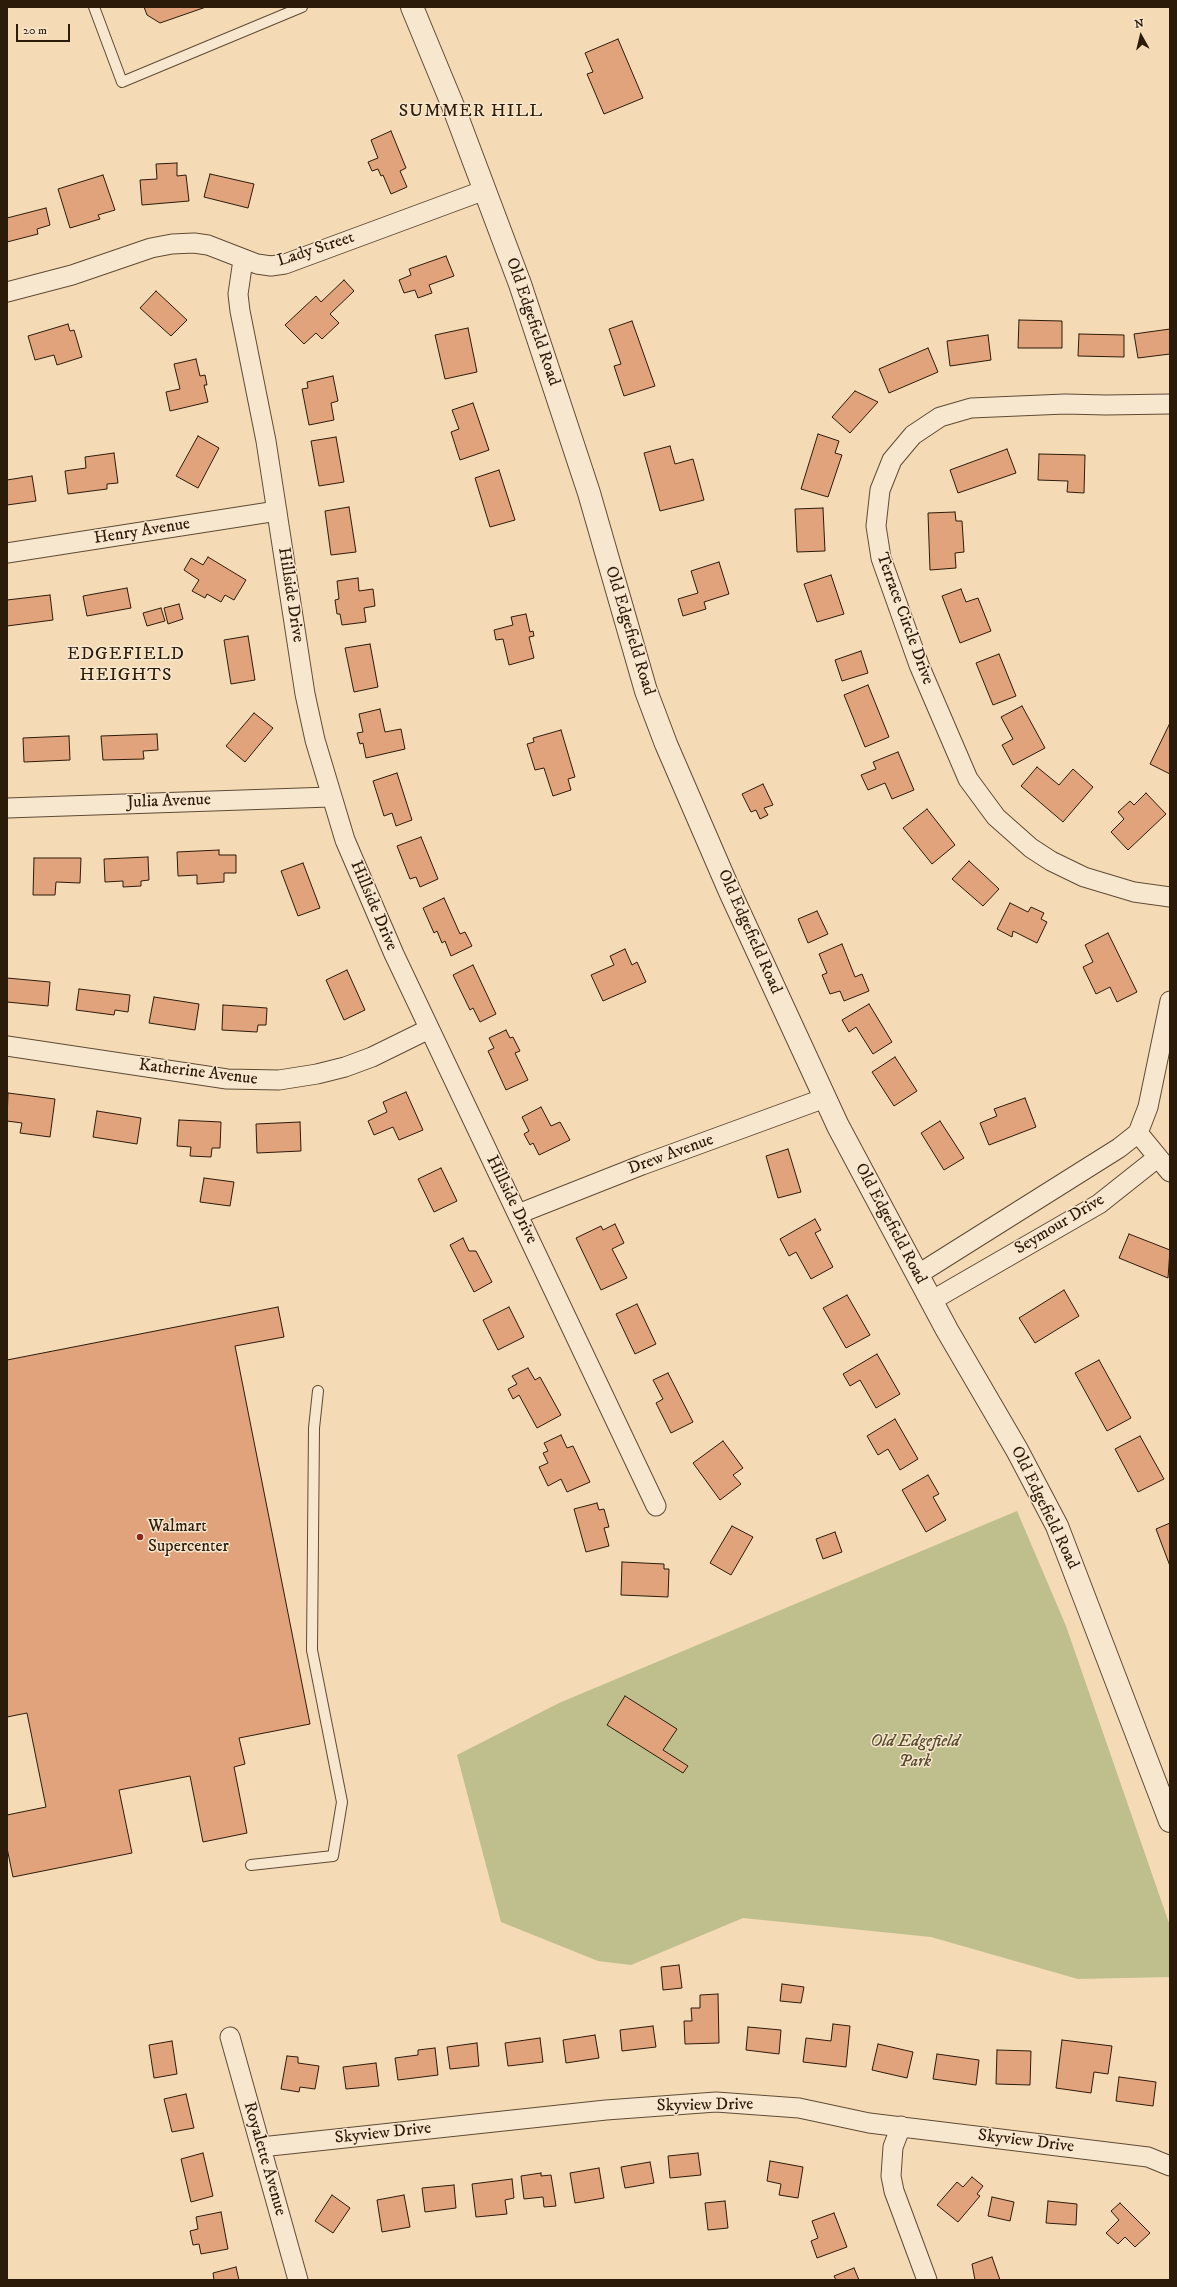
<!DOCTYPE html>
<html>
<head>
<meta charset="utf-8">
<style>
  body { margin:0 }
  #map { position:relative; width:1177px; height:2287px; overflow:hidden; background:#f4dab5; font-family:"IM FELL DW Pica",serif }
  canvas { display:block }
  .frame { position:absolute; inset:0; border:8px solid #2d1b09; pointer-events:none }
  .north { position:absolute; left:1121px; top:16px; width:40px; height:40px; -webkit-text-stroke:3px #f8e7cf; paint-order:stroke; rotate:352deg; font-size:11px; font-weight:700; line-height:16px; text-align:center; color:#2d1b09 }
  .north::after { content:''; display:block; margin:auto; width:14px; height:18px; background:#2d1b09; clip-path:polygon(50% 0,100% 100%,50% 72%,0 100%) }
  .scale { position:absolute; left:16px; top:24px; width:54px; height:18px; box-sizing:border-box; border:2px solid #2d1b09; border-top:0; padding-left:5px; font-size:12px; line-height:14px; white-space:nowrap; color:#2d1b09; -webkit-text-stroke:3px #f8e7cf; paint-order:stroke }
</style>
</head>
<body>
<div id="map">
<canvas width="1177" height="2287"></canvas>
<div class="frame"></div>
<div class="north">N</div>
<div class="scale">20 m</div>
</div>
<script>
const ctx = document.querySelector('canvas').getContext('2d');
ctx.lineJoin = 'round';
function paint(path, color) { ctx.fillStyle = color; ctx.fill(path, 'evenodd'); }
const shape = rows => new Path2D(rows.map(r => 'M' + r).join(''));
function strokePath(path, color, width, dash) { ctx.strokeStyle = color; ctx.lineWidth = width; ctx.lineCap = dash ? 'butt' : 'round'; ctx.setLineDash(dash || []); ctx.stroke(path); }
function drawText(font, color, halo, rows, align = 'center') {
  ctx.font = font + ' "IM FELL DW Pica",serif'; ctx.lineWidth = 3; ctx.setLineDash([]); ctx.textBaseline = 'middle'; ctx.strokeStyle = halo; ctx.fillStyle = color; for (const [text, x, y, turn = 0] of rows) {
    ctx.save(); ctx.translate(x, y); ctx.rotate((+turn || 0) * Math.PI / 180); ctx.textAlign = isNaN(turn) ? turn : align; if (halo) ctx.strokeText(text, 0, 0); ctx.fillText(text, 0, 0); ctx.restore();
  }
}
paint(shape([
  [1017,1511,1066,1626,1170,1926,1170,1977,1078,1979,931,1937,743,1918,631,1965,598,1961,501,1922,457,1755,559,1703]
]), '#bebf8c');
const building = shape([
  [144,7,206,7,160,23,147,15,144,7],
  [618,39,643,98,604,114,587,74,593,72,585,53,618,39],
  [391,131,406,168,400,171,407,187,391,194,383,175,381,176,378,169,372,171,368,162,378,158,371,140,391,131],
  [177,163,177,176,186,175,189,201,142,205,140,180,157,179,156,164,177,163],
  [210,174,254,184,248,208,204,197,210,174],
  [103,175,115,210,98,215,100,219,70,228,58,189,103,175],
  [46,208,50,225,37,229,38,234,7,242,7,218,46,208],
  [446,256,454,276,429,285,432,293,418,298,415,290,404,293,399,280,411,275,409,269,446,256],
  [344,280,354,291,330,314,339,323,322,339,316,333,304,344,285,325,316,296,321,302,344,280],
  [156,291,187,320,171,336,140,308,156,291],
  [1019,320,1062,321,1062,348,1018,348,1019,320],
  [632,321,655,386,624,396,614,366,621,364,609,329,632,321],
  [68,324,70,331,74,330,82,357,57,365,54,355,35,360,28,336,68,324],
  [468,328,477,372,445,379,435,335,468,328],
  [1170,329,1170,354,1138,358,1134,334,1170,329],
  [1079,334,1124,335,1124,357,1078,356,1079,334],
  [988,335,991,360,950,366,947,341,988,335],
  [928,348,938,372,889,393,879,369,928,348],
  [196,359,200,376,205,375,207,385,204,385,208,402,170,411,166,392,180,389,174,364,196,359],
  [333,376,338,401,331,403,334,420,309,425,302,389,308,388,307,382,333,376],
  [855,391,878,402,850,433,832,417,855,391],
  [473,403,489,450,460,460,451,432,459,429,452,410,473,403],
  [818,434,839,441,835,453,842,455,828,497,801,489,818,434],
  [198,436,219,448,198,488,176,476,198,436],
  [336,437,344,482,319,486,311,441,336,437],
  [670,446,675,464,693,459,704,500,660,511,644,453,670,446],
  [1007,449,1016,473,958,493,950,470,1007,449],
  [114,453,118,483,107,484,107,489,68,494,65,471,86,468,85,457,114,453],
  [1039,454,1085,455,1084,493,1067,492,1068,481,1038,480,1039,454],
  [499,470,515,520,490,527,475,478,499,470],
  [32,476,36,501,7,505,7,480,32,476],
  [349,507,356,552,331,555,325,511,349,507],
  [823,508,825,551,797,552,795,509,823,508],
  [955,512,956,521,962,521,964,552,955,553,956,568,930,570,928,513,955,512],
  [208,557,246,580,234,600,225,595,221,602,207,594,205,598,192,591,199,580,184,570,191,558,203,565,208,557],
  [719,562,729,594,704,602,706,609,683,616,678,599,698,593,691,571,719,562],
  [831,575,844,614,817,622,804,584,831,575],
  [358,578,359,591,373,589,375,606,364,608,366,622,342,625,340,614,337,614,335,600,339,599,337,581,358,578],
  [127,588,131,608,87,616,83,596,127,588],
  [961,589,966,602,978,598,991,631,960,643,942,596,961,589],
  [50,595,53,620,7,626,7,600,50,595],
  [179,604,183,619,168,624,164,608,179,604],
  [161,608,165,621,147,626,143,613,161,608],
  [526,614,530,632,533,631,534,636,529,637,534,658,509,665,503,639,496,640,494,630,513,625,511,617,526,614],
  [248,636,255,680,231,684,224,640,248,636],
  [370,644,378,687,354,692,345,648,370,644],
  [861,651,868,673,842,681,835,660,861,651],
  [999,654,1016,696,993,705,976,663,999,654],
  [868,685,889,737,865,747,844,695,868,685],
  [1022,706,1045,748,1013,765,1002,745,1013,739,1001,717,1022,706],
  [380,709,385,732,401,729,405,749,366,758,363,743,360,744,357,733,363,732,359,714,380,709],
  [254,713,273,728,245,762,226,746,254,713],
  [1169,725,1170,726,1170,774,1150,764,1169,725],
  [561,730,575,777,568,779,571,790,553,796,544,768,535,770,527,744,534,742,533,738,561,730],
  [157,734,158,750,143,751,144,759,103,760,101,736,157,734],
  [69,736,70,760,24,762,23,738,69,736],
  [898,752,914,790,892,799,885,783,868,790,861,775,876,769,873,762,898,752],
  [1037,767,1059,785,1073,769,1093,787,1063,822,1021,786,1037,767],
  [397,773,412,820,396,826,392,813,384,816,373,781,397,773],
  [763,784,773,805,764,808,768,815,760,819,756,810,751,812,742,794,763,784],
  [1146,793,1166,814,1128,850,1111,832,1124,819,1118,812,1130,801,1134,805,1146,793],
  [927,809,955,845,932,864,903,828,927,809],
  [421,837,438,879,420,887,416,877,410,879,397,846,421,837],
  [219,850,219,855,236,855,236,873,224,873,224,882,197,884,197,875,178,876,177,852,219,850],
  [148,857,149,880,141,881,141,886,123,887,123,881,105,882,104,859,148,857],
  [34,858,81,858,80,883,56,882,55,895,33,895,34,858],
  [969,861,999,889,983,906,952,879,969,861],
  [303,863,320,908,298,916,281,871,303,863],
  [444,898,460,934,465,932,472,946,451,956,445,941,442,943,437,931,434,933,423,908,444,898],
  [1010,903,1028,912,1031,907,1044,913,1041,919,1047,922,1037,943,1013,931,1012,937,997,929,1010,903],
  [817,911,828,934,808,943,798,919,817,911],
  [1108,933,1137,992,1117,1002,1110,987,1096,994,1083,967,1093,962,1085,945,1108,933],
  [842,944,855,977,862,974,869,991,844,1001,840,991,830,994,822,975,827,973,819,954,842,944],
  [625,949,632,965,637,962,646,982,603,1001,591,975,614,965,610,956,625,949],
  [473,965,496,1014,480,1022,473,1008,470,1010,453,975,473,965],
  [347,970,365,1010,344,1020,326,980,347,970],
  [7,978,50,982,48,1006,7,1002,7,978],
  [79,989,130,995,128,1012,115,1010,114,1015,76,1010,79,989],
  [154,997,199,1004,195,1030,149,1023,154,997],
  [869,1004,892,1042,873,1054,856,1027,849,1032,842,1020,869,1004],
  [223,1005,267,1008,266,1025,258,1025,257,1032,222,1030,223,1005],
  [506,1030,510,1038,513,1037,520,1051,515,1053,528,1080,506,1090,488,1051,494,1048,489,1038,506,1030],
  [895,1057,917,1091,894,1106,872,1072,895,1057],
  [406,1092,423,1130,399,1140,393,1127,374,1135,368,1121,387,1112,383,1102,406,1092],
  [8,1093,55,1099,50,1137,20,1133,22,1123,7,1121,8,1093],
  [1025,1098,1036,1127,989,1145,980,1123,997,1116,994,1109,1025,1098],
  [541,1107,551,1126,560,1122,570,1140,539,1155,533,1143,530,1145,524,1134,529,1131,522,1117,541,1107],
  [97,1111,141,1118,137,1144,93,1137,97,1111],
  [179,1120,221,1122,220,1148,212,1148,211,1157,190,1156,191,1147,177,1146,179,1120],
  [940,1121,964,1158,944,1170,921,1133,940,1121],
  [300,1122,301,1151,257,1153,256,1124,300,1122],
  [788,1149,801,1192,778,1198,766,1156,788,1149],
  [441,1168,457,1201,434,1212,418,1179,441,1168],
  [204,1178,234,1182,230,1206,200,1202,204,1178],
  [815,1219,821,1230,815,1233,833,1267,811,1279,796,1252,789,1256,780,1239,815,1219],
  [615,1224,624,1243,612,1249,627,1278,601,1290,576,1238,601,1226,603,1230,615,1224],
  [1129,1234,1170,1250,1168,1278,1119,1258,1129,1234],
  [463,1238,469,1251,476,1251,492,1282,474,1292,450,1245,463,1238],
  [1064,1290,1079,1316,1035,1343,1019,1318,1064,1290],
  [847,1295,870,1335,846,1348,823,1308,847,1295],
  [637,1304,656,1344,635,1354,616,1314,637,1304],
  [278,1307,284,1337,235,1346,310,1724,239,1738,245,1764,234,1767,247,1833,203,1842,190,1776,119,1790,132,1853,13,1877,7,1848,7,1815,46,1807,27,1713,7,1717,7,1360,278,1307],
  [509,1307,524,1337,498,1350,483,1320,509,1307],
  [877,1354,900,1394,876,1408,860,1380,850,1386,843,1374,877,1354],
  [1099,1360,1131,1418,1107,1431,1075,1373,1099,1360],
  [528,1368,535,1380,540,1377,561,1415,537,1428,519,1395,513,1399,508,1389,517,1384,512,1376,528,1368],
  [668,1373,693,1422,671,1433,656,1403,663,1399,653,1380,668,1373],
  [895,1419,918,1459,900,1470,888,1449,878,1455,867,1436,895,1419],
  [561,1435,567,1448,573,1446,590,1482,567,1492,561,1479,548,1486,539,1467,548,1463,543,1453,548,1451,544,1443,561,1435],
  [1140,1436,1164,1479,1138,1492,1115,1449,1140,1436],
  [723,1441,743,1468,733,1475,741,1484,720,1500,693,1463,723,1441],
  [928,1475,939,1494,933,1497,946,1520,926,1532,902,1490,928,1475],
  [597,1503,599,1510,604,1509,609,1527,604,1528,609,1546,586,1552,574,1509,597,1503],
  [1170,1523,1170,1566,1156,1529,1170,1523],
  [732,1526,753,1537,731,1575,710,1563,732,1526],
  [835,1532,842,1552,823,1559,816,1539,835,1532],
  [622,1562,664,1564,664,1569,669,1569,668,1597,621,1595,622,1562],
  [625,1696,677,1729,663,1750,688,1766,683,1773,607,1725,625,1696],
  [679,1965,682,1988,663,1990,661,1967,679,1965],
  [782,1984,804,1987,801,2003,780,2001,782,1984],
  [718,1994,719,2043,685,2044,684,2021,692,2021,691,2008,700,2008,700,1995,718,1994],
  [833,2024,850,2026,846,2067,803,2062,806,2038,831,2041,833,2024],
  [653,2026,656,2047,622,2051,620,2030,653,2026],
  [748,2027,781,2030,779,2054,746,2050,748,2027],
  [595,2035,599,2058,566,2063,563,2040,595,2035],
  [540,2038,543,2062,508,2066,505,2043,540,2038],
  [1062,2040,1112,2046,1108,2074,1094,2072,1091,2093,1056,2088,1062,2040],
  [172,2041,177,2074,154,2078,149,2045,172,2041],
  [477,2043,479,2066,450,2069,447,2047,477,2043],
  [878,2044,913,2052,907,2078,872,2070,878,2044],
  [435,2048,438,2075,398,2080,395,2058,418,2055,418,2050,435,2048],
  [997,2050,1031,2051,1030,2085,996,2084,997,2050],
  [937,2054,979,2060,976,2085,933,2079,937,2054],
  [287,2056,298,2057,298,2063,319,2066,315,2089,300,2087,299,2092,281,2089,287,2056],
  [376,2063,379,2086,346,2089,343,2067,376,2063],
  [1119,2077,1156,2082,1153,2106,1116,2101,1119,2077],
  [186,2094,194,2128,172,2132,164,2099,186,2094],
  [203,2153,213,2196,191,2202,181,2159,203,2153],
  [698,2153,701,2175,670,2178,668,2156,698,2153],
  [770,2161,803,2167,798,2198,779,2195,781,2184,767,2181,770,2161],
  [650,2162,654,2183,625,2188,621,2167,650,2162],
  [599,2168,604,2198,575,2203,570,2173,599,2168],
  [541,2173,541,2176,551,2175,556,2206,544,2207,543,2197,524,2199,521,2176,541,2173],
  [972,2177,983,2186,977,2194,980,2196,958,2222,937,2205,957,2182,963,2187,972,2177],
  [512,2179,514,2198,505,2200,507,2214,476,2217,472,2184,512,2179],
  [454,2185,456,2208,425,2212,422,2188,454,2185],
  [332,2195,350,2208,333,2233,315,2221,332,2195],
  [404,2195,410,2227,382,2232,377,2200,404,2195],
  [992,2197,1014,2202,1010,2221,988,2216,992,2197],
  [725,2201,728,2228,708,2230,705,2203,725,2201],
  [1048,2201,1077,2204,1076,2225,1046,2223,1048,2201],
  [1120,2203,1150,2233,1135,2247,1125,2237,1118,2244,1106,2233,1119,2220,1111,2211,1120,2203],
  [221,2212,228,2249,201,2254,199,2244,193,2245,190,2231,198,2229,196,2217,221,2212],
  [834,2213,847,2247,817,2258,811,2241,818,2238,812,2221,834,2213],
  [992,2257,1000,2280,975,2280,972,2264,992,2257],
  [236,2267,239,2280,214,2280,213,2273,236,2267],
  [854,2268,859,2280,836,2280,834,2276,854,2268]
]);
paint(building, '#e0a37c');
strokePath(building, '#2d1b09', 1);
const service = shape([
  [94,7,122,82,302,7],
  [251,1865,333,1856,342,1802,312,1650,314,1428,318,1391]
]);
const minor = shape([
  [243,260,238,294,240,311,266,441,305,694,315,740,345,840,394,954,656,1506],
  [7,292,72,275,151,248,172,244,194,243,208,245,257,264,271,266,285,264,485,190],
  [1170,404,1106,405,1065,404,971,408,940,417,913,435,892,460,880,490,876,526,881,558,919,665,968,779,996,817,1031,848,1051,861,1084,877,1134,892,1170,897],
  [7,553,277,511],
  [7,808,330,797],
  [1170,1001,1148,1107,1138,1133,1170,1172],
  [7,1046,227,1079,279,1080,317,1074,345,1067,372,1057,429,1029],
  [518,1214,642,1165,825,1098],
  [917,1275,1119,1148,1138,1133],
  [931,1301,1099,1204,1157,1158],
  [230,2037,298,2280],
  [901,2126,893,2147,891,2176,894,2191,927,2280],
  [261,2147,606,2110,716,2102,799,2108,869,2123,1148,2157,1170,2166]
]);
const tertiary = shape([
  [412,7,453,106,520,284,589,493,646,691,666,744,730,892,838,1126,947,1330,1017,1450,1057,1526,1170,1821]
]);
strokePath(service, '#5f4b34', 12);
strokePath(minor, '#5f4b34', 21);
strokePath(tertiary, '#5f4b34', 24);
strokePath(service, '#f8e7cf', 10);
strokePath(minor, '#f8e7cf', 19);
strokePath(tertiary, '#f8e7cf', 22);
for (const [x, y, r, color] of [
  [140,1537,4,"#8f2418"]
]) { const dot = new Path2D(); dot.arc(x, y, r, 0, 2 * Math.PI); ctx.fillStyle = color; ctx.fill(dot); strokePath(dot, '#f8e7cf', 1.5); }
drawText('17px', '#2d1b09', '#f8e7cf', [
  ["Lady Street",316,250,-18],
  ["Old Edgefield Road",532,322,71],
  ["Henry Avenue",142,532,-9],
  ["Hillside Drive",290,595,81],
  ["Terrace Circle Drive",904,619,70],
  ["Old Edgefield Road",629,631,73],
  ["Julia Avenue",169,802,-2],
  ["Hillside Drive",373,906,67],
  ["Old Edgefield Road",749,932,66],
  ["Katherine Avenue",198,1073,7],
  ["Drew Avenue",671,1155,-20],
  ["Hillside Drive",511,1200,64],
  ["Old Edgefield Road",890,1224,62],
  ["Seymour Drive",1060,1225,-31],
  ["Old Edgefield Road",1044,1508,64],
  ["Skyview Drive",705,2106,-1],
  ["Skyview Drive",383,2134,-6],
  ["Skyview Drive",1026,2142,7],
  ["Royalette Avenue",264,2159,74]
]);
drawText('17px', '#2d1b09', '#f8e7cf', [
  ["Walmart",148,1527],
  ["Supercenter",148,1547]
], 'left');
drawText('italic 17px', '#584c30', '#f8e7cf', [
  ["Old Edgefield",915,1742],
  ["Park",915,1762]
]);
ctx.letterSpacing = '1px';
drawText('18px', '#2d1b09', '#f8e7cf', [
  ["SUMMER HILL",471,112],
  ["EDGEFIELD",126,655],
  ["HEIGHTS",126,676]
]);
ctx.letterSpacing = '0px';
</script>
</body>
</html>
